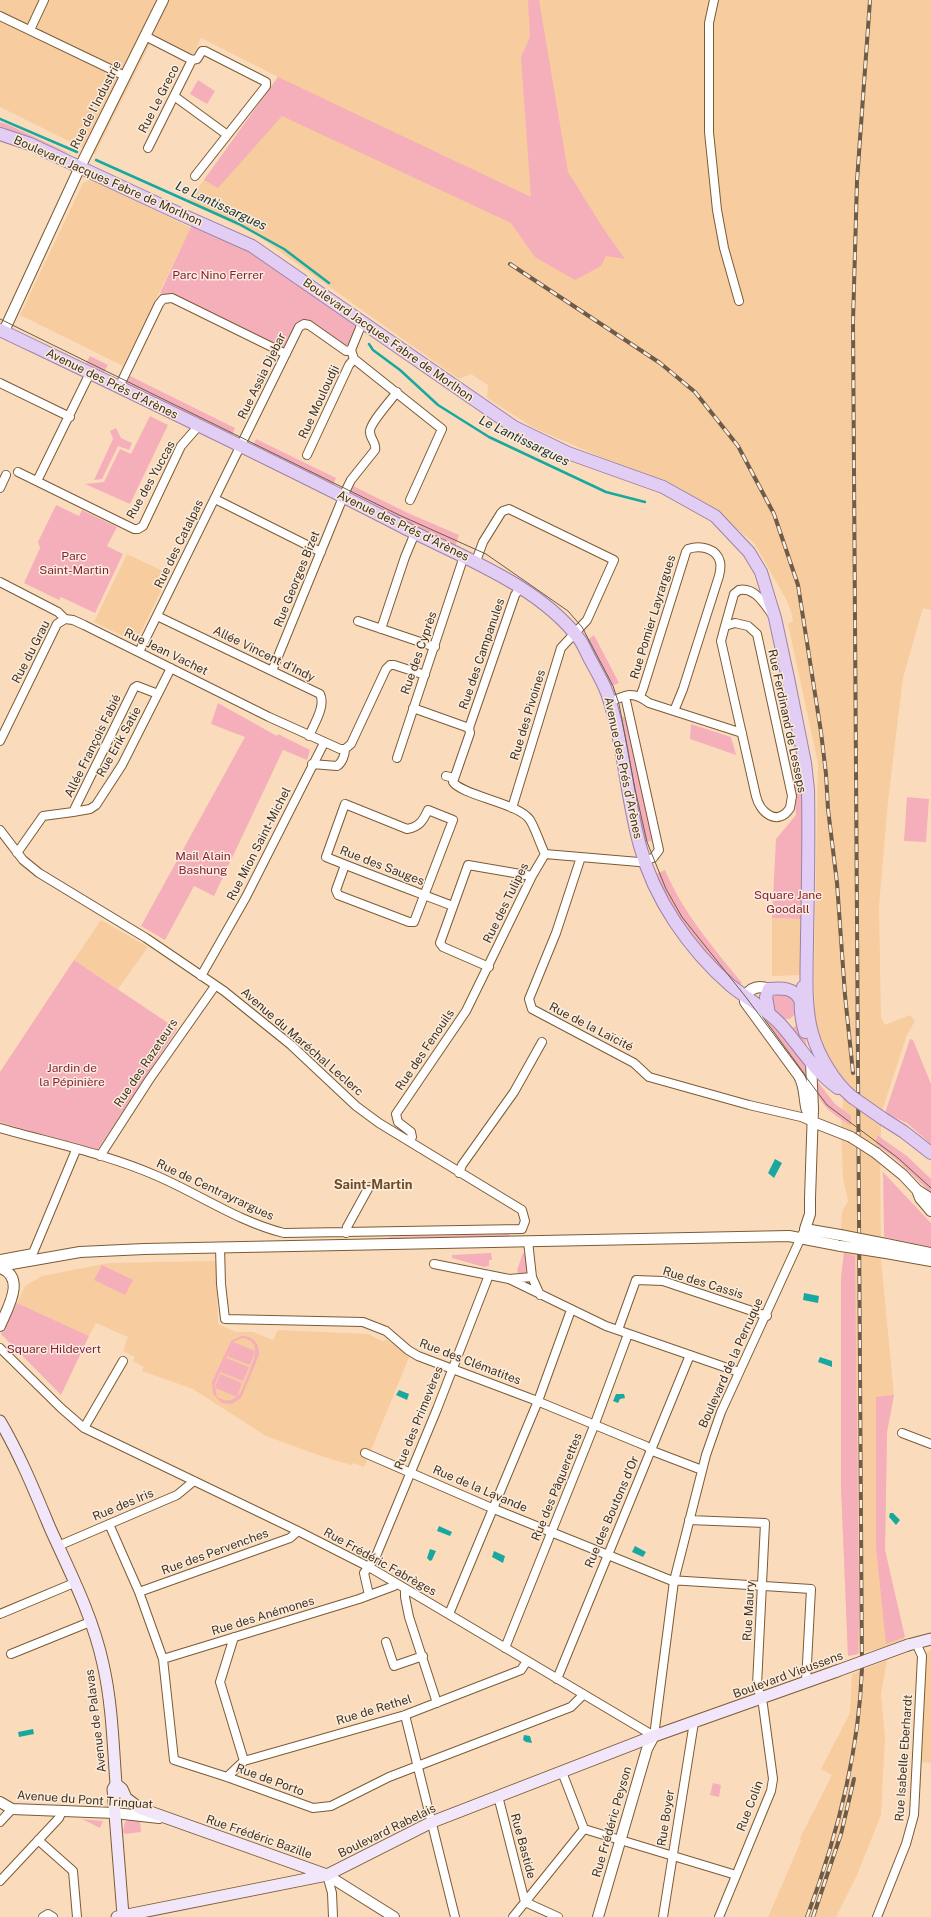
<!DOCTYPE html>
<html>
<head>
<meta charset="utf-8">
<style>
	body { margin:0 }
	canvas { display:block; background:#fadcbc }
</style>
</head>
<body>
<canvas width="931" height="1917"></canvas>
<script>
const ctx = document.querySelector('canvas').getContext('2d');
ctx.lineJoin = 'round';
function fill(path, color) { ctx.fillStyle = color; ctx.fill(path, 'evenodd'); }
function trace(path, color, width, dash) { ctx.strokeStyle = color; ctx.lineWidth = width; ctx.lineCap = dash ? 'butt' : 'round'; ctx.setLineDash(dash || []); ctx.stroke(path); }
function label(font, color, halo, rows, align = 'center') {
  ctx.font = font + ' "Public Sans",sans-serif'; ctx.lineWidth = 3; ctx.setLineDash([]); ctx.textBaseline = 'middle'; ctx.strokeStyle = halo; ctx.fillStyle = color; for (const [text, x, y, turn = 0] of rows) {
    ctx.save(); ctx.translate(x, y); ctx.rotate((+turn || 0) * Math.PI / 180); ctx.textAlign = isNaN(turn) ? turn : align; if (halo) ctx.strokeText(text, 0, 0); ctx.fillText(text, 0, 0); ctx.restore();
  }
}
fill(new Path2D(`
	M0,0H931V610L923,608L903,678L888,801L879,906L881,1018L885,1025L910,1015L915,1021L907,1035L882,1111L880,1152L881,1260L894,1395L887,1432L885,1550L905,1642L848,1656L841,1487V1279L844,1250L841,1229L842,1212L848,1201L843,1178L841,1129L844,1085L818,1038L815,1021L814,975L818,763L788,624L793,621L791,611L786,599L754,543L723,517L695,498L534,428L487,398L488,385L471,374L459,379L258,236L188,202L278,77L201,38L193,55L154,36L95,154L0,107Z
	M91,179L191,228L123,366L20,315L83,183Z
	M127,554L169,574L140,634L134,639H129L94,622Z
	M772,918L802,919V975L772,976Z
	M101,920L148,947L118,989L74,960Z
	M216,1261L218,1324L236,1332H253L273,1340L278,1330L368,1334L384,1342L385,1339L410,1355L364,1467L354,1463L351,1465L321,1456L266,1436L193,1389L142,1371L144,1367L133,1361L135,1357L123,1351L128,1337L96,1323L89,1336L17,1303L25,1286L42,1276L109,1263Z
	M931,1651V1763L921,1762L926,1652Z
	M887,1660L881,1694L885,1738L881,1815L857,1875L836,1917H768L801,1841L800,1838L832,1775L821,1769L850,1713L852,1674Z`), '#f7cc9f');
fill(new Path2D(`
	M528,0H539L568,172L603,228L625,259L606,256L601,266L575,280L535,257L511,223L282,116L218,188L204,180L278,77L531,197L521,57L530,37Z
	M198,80L215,91L207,104L190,94Z
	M0,122L9,125L73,155L0,129Z
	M192,225L237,243L354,321L358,327L350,344L343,346C335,339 307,314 298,323C292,329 289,341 285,348L160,293Z
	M90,356L108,365L104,372L86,363Z
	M130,376L235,428L231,437L125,386Z
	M150,416L168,425L130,504L85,484L104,482L120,449L131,454Z
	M116,428L121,438L132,443L129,450L118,446L102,479L94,480L113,439L110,431Z
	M256,439L336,478L332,487L252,448Z
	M353,486L408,513L459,535L455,547L348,495Z
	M56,505L79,516L82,510L117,527L107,546L123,554L95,613L61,597L59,600L24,583L40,548L38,542Z
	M594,635L619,683L609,687L594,653L586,641Z
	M218,703L277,736L278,734L310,750L307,760L283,750L214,896L194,886L165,940L141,926L245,737L211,724Z
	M628,716L654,840L644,843L620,717Z
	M691,724L731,737L736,755L690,739Z
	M794,778H803C805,825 802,871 802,919L772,918L776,839L796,815Z
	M907,797L929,799L926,842L904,841Z
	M665,870C683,913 713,947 742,983L739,985L706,956L678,917L656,874Z
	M74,960L177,1029L96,1152L0,1122V1072Z
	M780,993L795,998L796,1013L790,1019H784L773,1010L772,998Z
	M751,1006L771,1022L807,1066L808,1085Z
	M798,1025L805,1036L807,1048L790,1029Z
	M910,1039L913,1040L931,1084V1144L907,1123L885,1113Z
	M814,1077L835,1104L851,1116V1126C830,1112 816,1104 814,1077Z
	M877,1135L907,1156L931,1179V1193L899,1162L876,1144Z
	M883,1172L931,1223V1247L884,1237Z
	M509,1234V1239L390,1241L389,1237Z
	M491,1253L492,1260H489V1266L484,1267L452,1258V1255Z
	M523,1253L528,1254L529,1270L527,1274L519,1275L517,1270Z
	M844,1253L855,1256L859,1612L858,1654L848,1656L841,1487V1279Z
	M102,1265L133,1280L125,1295L94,1280Z
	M17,1303L89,1336L61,1395L1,1334Z
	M241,1336C253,1336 260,1343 259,1355L241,1398L232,1404L222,1403L213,1394L212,1382L231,1341ZM242,1338C265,1341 252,1364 247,1377C244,1383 242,1392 237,1397L242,1383L220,1374L215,1387L214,1386L224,1363L220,1372L243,1381L249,1367L226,1358L230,1348L227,1356L250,1365L255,1351L233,1342ZM215,1388L237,1397C230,1402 224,1401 217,1397Z
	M894,1395L887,1432L885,1550L905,1637L886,1644L876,1547V1397Z
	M713,1783L721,1785L719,1797L710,1795Z
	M82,1819L103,1821L100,1828Z
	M129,1820H140L141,1832L125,1834L123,1832L125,1822Z`), '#f5afba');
fill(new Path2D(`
	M775,1159L782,1163L774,1178L768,1173Z
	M804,1293L819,1296L818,1303L803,1300Z
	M820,1357L832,1361V1367L818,1362Z
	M399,1390L409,1394L407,1400L396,1395Z
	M616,1394H624L625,1398L620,1399L618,1403L613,1401Z
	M890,1513H893L900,1520L896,1525L889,1517Z
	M439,1526L452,1532L450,1536L437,1531Z
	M635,1546L646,1552L643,1557L632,1552Z
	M430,1549L436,1551L432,1560L430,1561L427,1558Z
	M494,1551L505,1556L503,1563L492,1557Z
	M33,1729L34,1734L19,1737L18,1732Z
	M524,1735L530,1736L532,1743L526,1742L523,1740Z`), '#19a8a0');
trace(new Path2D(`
	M0,119L77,152
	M96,160L239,224L284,249L329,283
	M369,344L373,350L400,370L438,405L489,437L606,492L645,502`), '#19a8a0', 2.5);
const minor = new Path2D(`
	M714,0L709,23V132L717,210L724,248L739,301
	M0,16L125,76
	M30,30L44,0
	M145,36L192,60L197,59L202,51H205L266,82V86L195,176
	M174,96L226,134
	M148,148L192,60
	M362,323L351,350L354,359L442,429L410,500
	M0,383L70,417
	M119,387L159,304L163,299L172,298L286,354
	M307,455L349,365L354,359
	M18,472L134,529H138L143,526L181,446L195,430
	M37,481L90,373
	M0,488L6,475
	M215,499L321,552
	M476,561L483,542L501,513L503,511L509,509L614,560L587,620L561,648L512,808
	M0,582L58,612L65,619L73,620L84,625L269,717L340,749H345L351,744L386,669L390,665H394L425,675
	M520,588L515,595L469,728L470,733L453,782C463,796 519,803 530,820C536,830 540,844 545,854
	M157,616L320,694C326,706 314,724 309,736
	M358,621L435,647
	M735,623L748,626L757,634L792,796L790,808C778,827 760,813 756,796L721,641L725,626Z
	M725,626L734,594L739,590C754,587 763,602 771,613
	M381,629L405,557L415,533
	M139,652L299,327L304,324L309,325L346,351L351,350
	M272,671L346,490L351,480L375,450C377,443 370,439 370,432C369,424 392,399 397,392
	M640,696L643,689L686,552L688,549C700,545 717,548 720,562C721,566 720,572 719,576L683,689L674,711
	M610,702C627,694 633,691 649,703L742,733
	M413,708L469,728
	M0,741L57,624L65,619
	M397,758L464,556
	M312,764L337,766C342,763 345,755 345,749
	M446,776L454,778
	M73,812L90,809L96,805L122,765L171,668
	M0,830L23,860L39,873L146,938L224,991L291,1045L356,1106L379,1123L522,1210L525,1221L522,1229L284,1233C239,1222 199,1194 157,1176C107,1154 52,1143 0,1128
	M17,853L43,816L73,812L134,688L137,686L158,694
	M545,854L639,862L653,858L659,850L625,696
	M581,857L556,933L529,999L532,1009L634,1063L649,1077L749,1105L801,1117L813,1122
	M345,865L336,890L338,895L409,922H414L453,820L428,810C423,821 419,827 407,829L345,804L326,857C368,874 411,890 453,906
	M489,967L443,947L440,943L468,865L532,876
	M201,976L246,897L324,743
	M409,1141L412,1137L411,1132L398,1122L396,1114L466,1011L532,876L545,854
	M100,1156L149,1080L215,986
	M459,1173L462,1165L514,1092L542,1042
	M346,1233L347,1227L369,1187
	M528,1241L532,1277L540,1295
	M220,1247L221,1284L225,1319L363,1322L386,1331L408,1350L418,1356L532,1399L646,1446L655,1452L702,1470
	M0,1259L33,1253L76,1150
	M434,1264L509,1279L532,1277
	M509,1279L606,1326L739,1372
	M618,1330L636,1280L663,1281L767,1316
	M0,1348L61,1408L84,1428L298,1531L369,1567L654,1736L674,1581L706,1455L721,1412L803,1233
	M84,1428L123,1361
	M902,1433L931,1444
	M365,1453L494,1509L670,1580L811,1589L806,1682
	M689,1520L765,1523L757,1685L763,1705L773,1779L771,1791L719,1917
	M109,1524L139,1592L163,1659L174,1760L227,1777L313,1808L331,1806L389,1777L571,1707L583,1695
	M58,1546L177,1495L194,1481
	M405,1589V1597L409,1617L437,1703
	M139,1592L290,1538L298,1531
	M369,1595L364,1573L376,1556L437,1409L489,1275
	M0,1614L74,1583
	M449,1614L538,1401L571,1310
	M234,1637L220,1682L244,1761
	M386,1642L394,1666L423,1656
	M505,1648L594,1426L628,1334
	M11,1654L90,1622
	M163,1659L359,1599L394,1586L395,1584
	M557,1679L690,1355
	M405,1715L455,1917
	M562,1772L584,1829
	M227,1777L244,1761L405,1715L521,1670L527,1661
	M498,1796L525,1902L558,1917
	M0,1822L12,1809
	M584,1829L736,1875
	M38,1840L73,1871L77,1917
	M327,1875L332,1893L333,1917
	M0,1881L59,1818L62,1811
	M43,1917L48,1914L53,1917
	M513,1917L584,1829
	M663,1917L694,1722
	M877,1917L906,1844L914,1815L922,1656L916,1643`);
const tertiary = new Path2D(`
	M4,331L80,167L163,0
	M769,989C759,985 751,987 745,996V1002L799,1076C808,1092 801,1107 813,1122
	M811,1062L813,1109L810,1198V1214L805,1229L840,1235
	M813,1122L851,1137
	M876,1153L903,1175L917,1190L931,1199
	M917,1190L920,1198L931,1211
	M886,1244L931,1253
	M886,1253L931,1261
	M0,1266L80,1252L144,1249L789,1236L841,1246
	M0,1268C27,1277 7,1309 0,1326
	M0,1802L12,1809L115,1813L159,1818
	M327,1875L394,1917
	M598,1917L647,1749L654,1736`);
const secondary = new Path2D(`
	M0,1421C20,1455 35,1492 50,1528C70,1572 93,1617 103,1664C112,1703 113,1744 116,1784L113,1789L123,1915
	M908,1645L931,1639
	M116,1784L122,1789L126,1798L139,1808L327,1875
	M117,1917L327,1875L432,1822L654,1736L837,1671`);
const primary = new Path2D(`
	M0,134L30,144L178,213L252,246L514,427L568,453L663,487L715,516L749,552L761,572L775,618L788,678L805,763L808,790C809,839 808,887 807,936C807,965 804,1005 812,1033C818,1055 834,1082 852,1097
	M0,330C134,394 267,457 399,525C459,556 538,584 580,640C584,646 587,654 591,661C597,672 603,682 607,693C624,742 626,796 640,846C654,899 689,949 730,985C747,999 767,1009 782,1026C800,1047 815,1072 838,1088
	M803,987C799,1003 800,1016 805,1032
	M769,1014L766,997L769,989C781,988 794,987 800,1000
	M882,1118L904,1132L931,1153`);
trace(minor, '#7b5b36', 10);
trace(tertiary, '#7b5b36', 12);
trace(secondary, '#7b5b36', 13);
trace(primary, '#9d82a6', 14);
trace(minor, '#fff', 8);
trace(tertiary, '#fff', 10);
trace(secondary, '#f1e6fa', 11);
trace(primary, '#e2cef4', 12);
trace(new Path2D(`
	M0,319L399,515L486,554L568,611L582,627L613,686L619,704L635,789L647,842L666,889L682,917L745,996L827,1105L898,1158L931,1188`), '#6e5c48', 1);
const rail = new Path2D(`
	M510,264L660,363L695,392L738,446L774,514L798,585L821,732L826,774L828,809L837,883L845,995L853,1073
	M807,1917C837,1837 859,1753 862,1668L853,322L857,181L870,0
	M813,1917L841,1834L854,1779`);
trace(rail, '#6e5c48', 4);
trace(rail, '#fbecdc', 2.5, [8]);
const tertiaryBridge = new Path2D(`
	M851,1137L876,1153
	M840,1235L886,1244
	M841,1246L886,1253`);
const secondaryBridge = new Path2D(`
	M837,1671L908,1645`);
const primaryBridge = new Path2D(`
	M852,1097L882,1118`);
trace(tertiaryBridge, '#7b5b36', 12, []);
trace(secondaryBridge, '#7b5b36', 13, []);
trace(primaryBridge, '#9d82a6', 14, []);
trace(tertiaryBridge, '#fff', 10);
trace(secondaryBridge, '#f1e6fa', 11);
trace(primaryBridge, '#e2cef4', 12);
label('12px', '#403222', '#fbecdc', [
	["Rue Le Greco",159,99,-63],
	["Rue de l'Industrie",96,105,-63],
	["Boulevard Jacques Fabre de Morlhon",108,181,24],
	["Boulevard Jacques Fabre de Morlhon",388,340,35],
	["Rue Assia Djebar",262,376,-64],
	["Avenue des Prés d'Arènes",112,384,26],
	["Rue Mouloudji",319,402,-65],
	["Rue des Yuccas",151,480,-61],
	["Avenue des Prés d'Arènes",403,526,26],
	["Rue des Catalpas",179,544,-64],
	["Rue Georges Bizet",297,579,-68],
	["Rue Pomier Layrargues",653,617,-73],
	["Rue du Grau",31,652,-63],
	["Rue Jean Vachet",166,652,26],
	["Rue des Cyprès",419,653,-71],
	["Allée Vincent d'Indy",264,654,26],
	["Rue des Campanules",482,654,-71],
	["Rue des Pivoines",528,715,-73],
	["Rue Ferdinand de Lesseps",787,721,78],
	["Rue Erik Satie",119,742,-61],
	["Allée François Fabié",93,746,-64],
	["Avenue des Prés d'Arènes",623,768,78],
	["Rue Mion Saint-Michel",259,844,-63],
	["Rue des Sauges",382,866,21],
	["Rue des Tulipes",506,903,-64],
	["Rue de la Laïcité",591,1027,27],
	["Avenue du Maréchal Leclerc",302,1042,41],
	["Rue des Fenouils",425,1050,-56],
	["Rue des Razeteurs",146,1063,-56],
	["Rue de Centrayrargues",215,1190,25],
	["Rue des Cassis",703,1283,17],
	["Rue des Clématites",470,1362,21],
	["Boulevard de la Perruque",731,1363,-66],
	["Rue des Primevères",419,1418,-68],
	["Rue des Pâquerettes",557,1487,-68],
	["Rue de la Lavande",480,1489,23],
	["Rue des Iris",123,1505,-23],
	["Rue des Boutons d'Or",612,1512,-67],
	["Rue des Pervenches",215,1552,-20],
	["Rue Frédéric Fabrèges",380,1562,29],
	["Rue Maury",749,1611,-87],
	["Rue des Anémones",263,1616,-17],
	["Boulevard Vieussens",788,1675,-20],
	["Rue de Rethel",374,1710,-17],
	["Avenue de Palavas",96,1721,-97],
	["Rue Isabelle Eberhardt",904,1758,-86],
	["Rue de Porto",270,1780,20],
	["Avenue du Pont Trinquat",85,1800,4],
	["Rue Colin",750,1806,-69],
	["Rue Boyer",666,1818,-81],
	["Rue Frédéric Peyson",612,1822,-74],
	["Boulevard Rabelais",387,1831,-26],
	["Rue Frédéric Bazille",259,1837,19],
	["Rue Bastide",523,1846,75]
]);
label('12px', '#831f3c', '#fbecdc', [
	["Parc Nino Ferrer",218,275],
	["Parc",74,556],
	["Saint-Martin",74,570],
	["Mail Alain",203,856],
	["Bashung",203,870],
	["Square Jane",788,895],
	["Goodall",788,909],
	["Jardin de",72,1068],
	["la Pépinière",72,1082],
	["Square Hildevert",54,1349]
]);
label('italic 13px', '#193432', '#fbecdc', [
	["Le Lantissargues",221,206,25],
	["Le Lantissargues",524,441,26]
]);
label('bold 13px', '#6b4c27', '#fbecdc', [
	["Saint-Martin",373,1185]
]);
</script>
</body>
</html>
